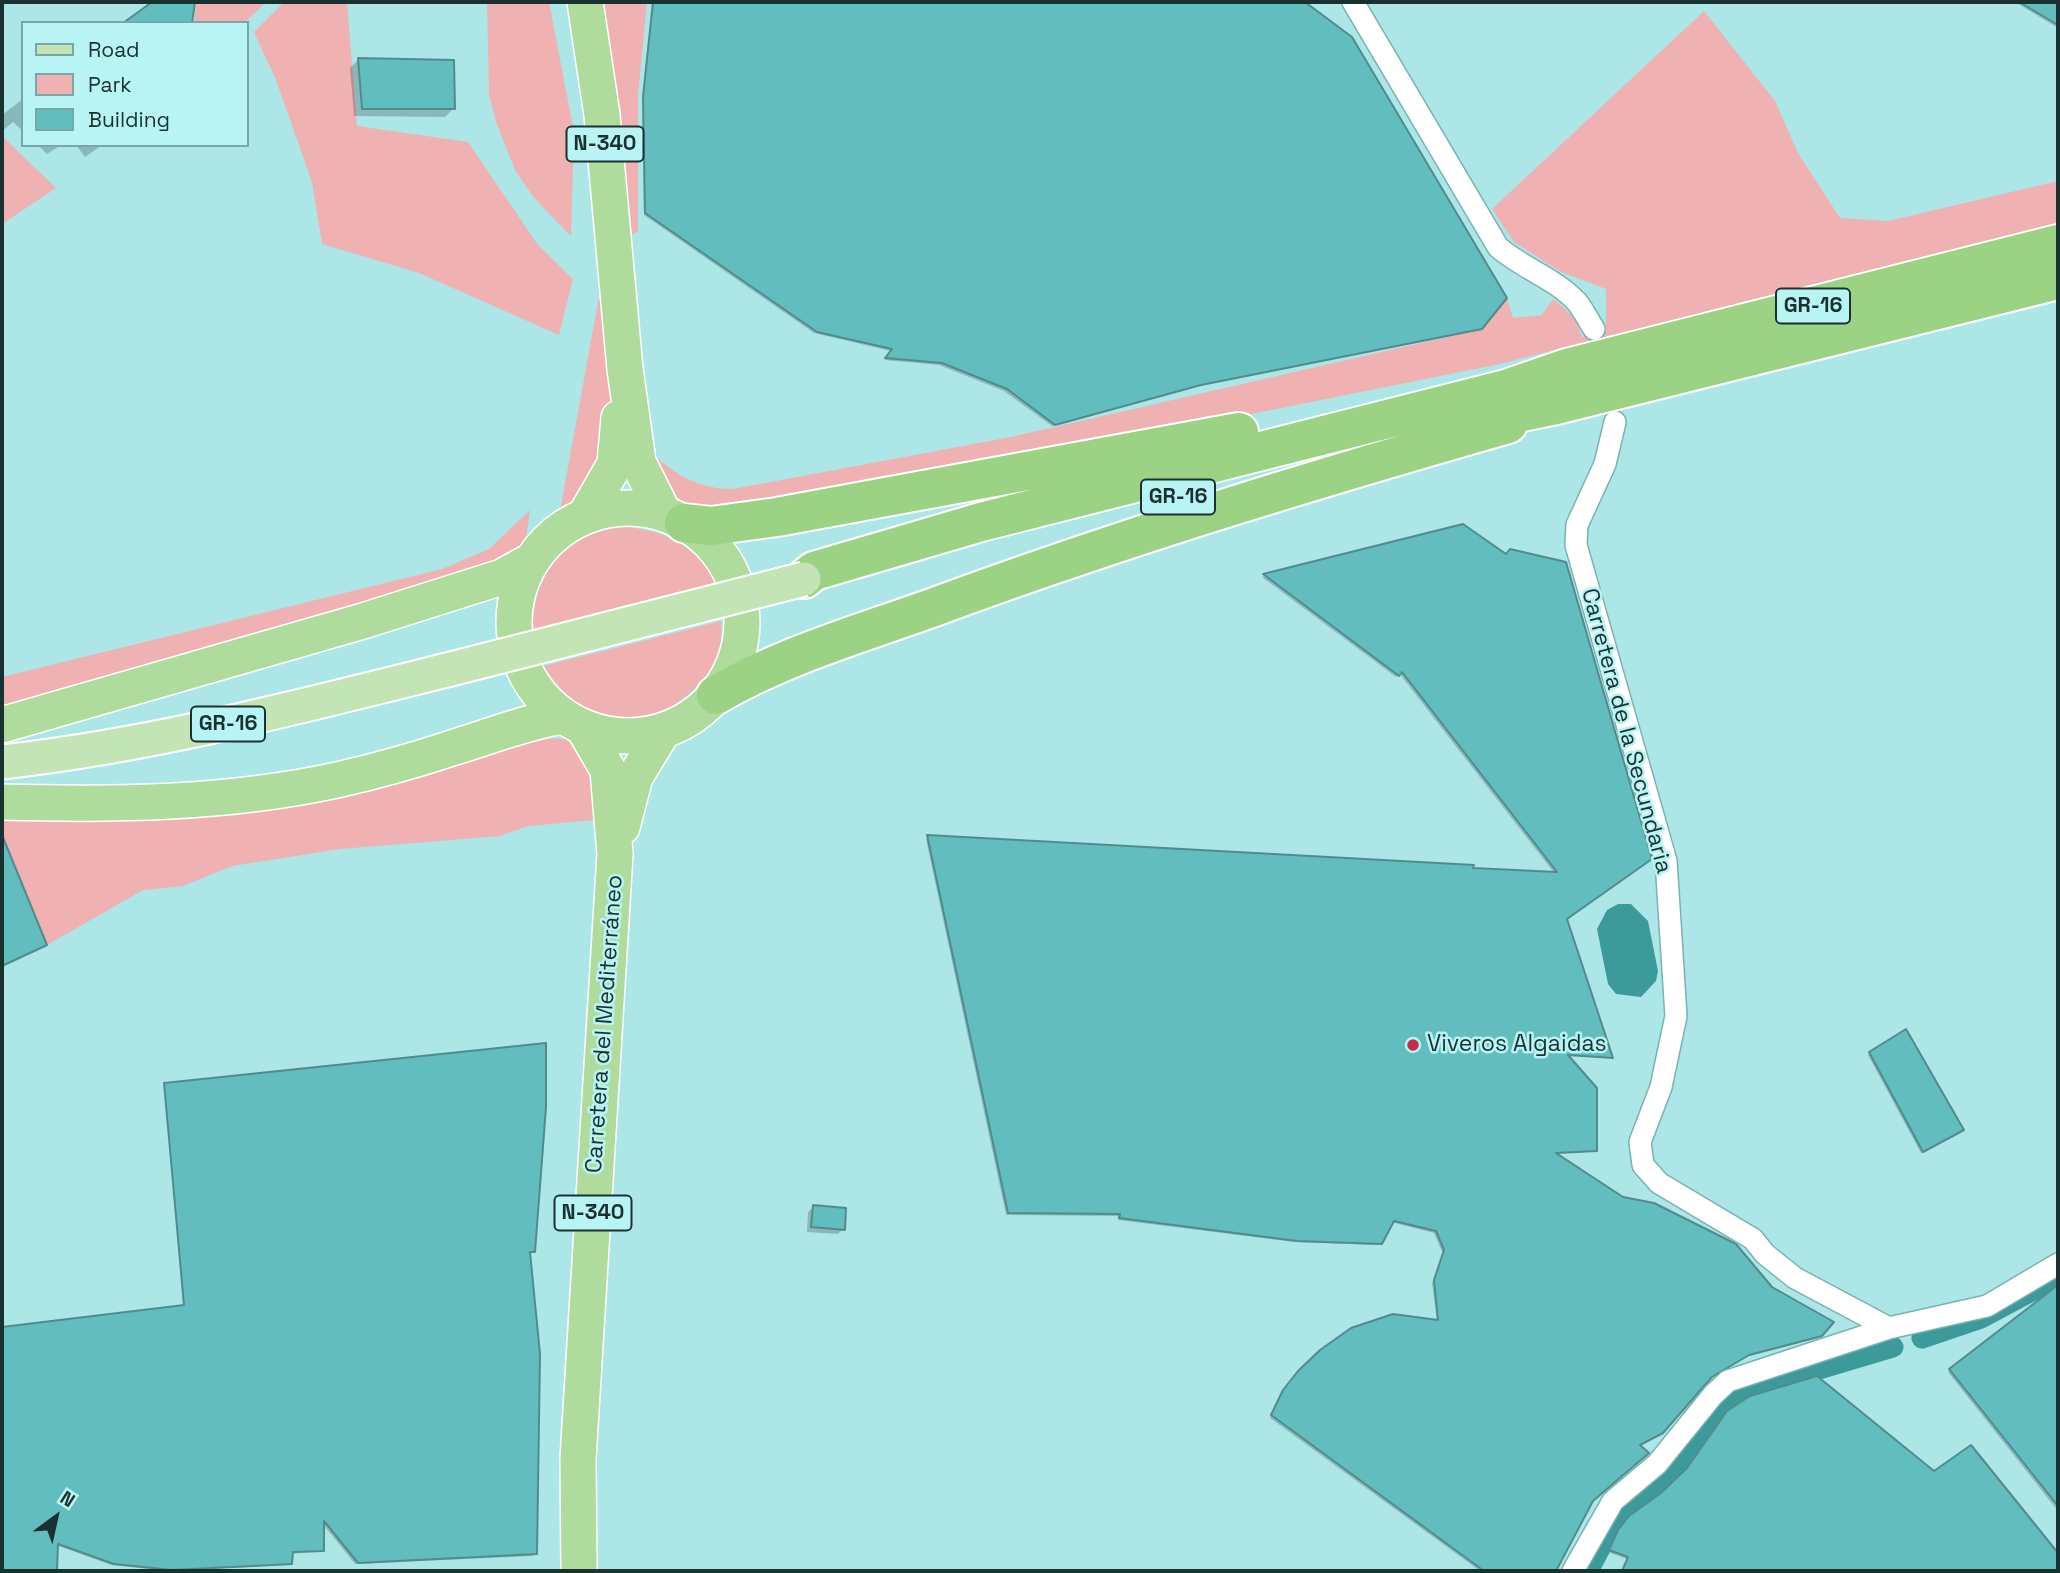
<!DOCTYPE html>
<html>
<head>
<meta charset="utf-8">
<style>
	body { margin:0 }
	#map { position:relative; width:2060px; height:1573px; overflow:hidden; background:#ace6e7; font-family:"Space Grotesk",sans-serif }
	canvas { display:block }
	.frame { position:absolute; inset:0; border:4px solid #1a3132; pointer-events:none }
	.legend { position:absolute; left:21px; top:21px; width:228px; height:126px; box-sizing:border-box; background:#b9f4f4; border:2px solid #79a6a6; margin:0; padding:9px 12px; list-style:none; font-size:21px; color:#1a3132 }
	.legend li { display:flex; align-items:center; gap:14px; height:35px }
	.legend b { width:35px; border:2px solid #79a6a6 }
	.north { position:absolute; left:21px; top:1482px; width:70px; height:70px; -webkit-text-stroke:5px #b9f4f4; paint-order:stroke; rotate:33deg; font-size:19px; font-weight:700; line-height:28px; text-align:center; color:#1a3132 }
	.north::after { content:''; display:block; margin:auto; width:24px; height:32px; background:#1a3132; clip-path:polygon(50% 0,100% 100%,50% 72%,0 100%) }
</style>
</head>
<body>
<div id="map">
<canvas width="2060" height="1573"></canvas>
<div class="frame"></div>
<ul class="legend">
<li><b style="height:9px;background:#c3e4b5"></b>Road</li>
<li><b style="height:19px;background:#f0b1b3"></b>Park</li>
<li><b style="height:19px;background:#61bdbe"></b>Building</li>
</ul>
<div class="north">N</div>
</div>
<script>
const ctx = document.querySelector('canvas').getContext('2d');
ctx.lineJoin = 'round';
function fill(path, color) { ctx.fillStyle = color; ctx.fill(path, 'evenodd'); }
function trace(path, color, width, dash) { ctx.strokeStyle = color; ctx.lineWidth = width; ctx.lineCap = dash ? 'butt' : 'round'; ctx.setLineDash(dash || []); ctx.stroke(path); }
function label(font, color, halo, rows, align = 'center') {
  ctx.font = font + ' "Space Grotesk",sans-serif'; ctx.lineWidth = 5; ctx.setLineDash([]); ctx.textBaseline = 'middle'; ctx.strokeStyle = halo; ctx.fillStyle = color; for (const [text, x, y, turn = 0] of rows) {
    ctx.save(); ctx.translate(x, y); ctx.rotate((+turn || 0) * Math.PI / 180); ctx.textAlign = isNaN(turn) ? turn : align; if (halo) ctx.strokeText(text, 0, 0); ctx.fillText(text, 0, 0); ctx.restore();
  }
}
fill(new Path2D(`
	M196,2H266L244,23H194Z
	M284,2H347L357,126L468,142L538,245L573,279L559,335L419,273L322,244L312,182L276,80L254,32Z
	M487,2H549L574,132L571,236L534,198L515,170L496,122L489,95Z
	M602,2H647L638,95V232L626,236L621,135Z
	M1704,11L1775,101L1798,153L1840,218L1888,221L2058,181V223L1495,365L1132,438L747,506C679,510 683,518 653,454C677,476 700,489 733,489L1011,437L1482,329L1507,298L1513,318L1542,315L1553,299L1575,318L1582,337L1606,331V289L1561,272L1514,242L1492,209Z
	M3,137L56,188L2,224V138Z
	M599,297L606,332L611,405L609,440L576,501L560,511Z
	M530,510L526,538L511,557L461,577L2,709V677L442,569L489,549Z
	M625,527C663,530 701,547 715,584L533,632C532,574 565,532 625,527Z
	M721,621C724,648 714,670 695,688C645,738 579,726 544,666Z
	M536,738L566,739L590,763L595,820L528,826L500,836L340,849L232,866L183,886L143,890L47,945L11,856H2V819C118,822 233,823 347,797C411,782 474,758 536,738Z`), '#f0b1b3');
fill(new Path2D(`
	M1618,904H1631L1648,921L1658,971L1656,981L1641,997L1616,994L1608,984L1597,929L1607,910Z`), '#3c9a9b');
fill(new Path2D(`
	M652,2H1302L1351,38L1481,328L1197,386L1052,426L1004,391L939,365L885,360L891,351L814,333L644,215L642,100Z
	M2015,2H2058V28Z
	M359,59L454,108L445,117L354,116L350,68Z
	M23,99V131L13,122L2,131V115Z
	M38,145H61L47,154Z
	M76,145H102L85,157Z
	M1463,526L1506,556L1565,919L1611,1057L1567,1056L1596,1151L1555,1154L1622,1199L1832,1322L1818,1338L1746,1357L1708,1378L1638,1446L1591,1501L1555,1571H1480L1270,1418L1281,1394L1296,1375L1437,1321L1432,1283L1443,1254L1434,1233L1391,1222L1378,1245L1294,1242L1118,1220V1216L1006,1215L926,839L1555,874L1399,673L1396,677L1262,577Z
	M2,857L10,858L43,947L2,966Z
	M1870,1053L1960,1132L1921,1153L1868,1055Z
	M165,1085L533,1251L529,1254L533,1556L355,1564L322,1523V1551L291,1554L288,1565L168,1571L111,1565L56,1545V1571H2V1327L183,1307Z
	M813,1207L843,1229L838,1234L807,1232L808,1212Z
	M2058,1287V1511L1948,1372Z
	M1971,1447L2058,1556V1571H1622L1627,1559L1608,1552L1627,1521L1934,1473Z`), '#0003');
trace(new Path2D(`
	M1922,1338L1981,1318L2058,1277
	M1588,1571L1618,1514L1676,1473L1732,1395L1893,1347`), '#3c9a9b', 21);
const building = new Path2D(`
	M152,2H195L192,23H123Z
	M653,2H1305L1352,37L1507,298L1482,329L1201,385L1055,425L1007,389L942,363L885,358L892,349L817,332L645,213L643,97Z
	M2019,2H2058V25Z
	M358,58L454,60L455,109H362Z
	M1463,524L1506,554L1510,549L1566,562L1652,859L1567,919L1613,1058L1568,1055L1597,1088V1151L1556,1153L1623,1197L1654,1203L1736,1244L1772,1287L1834,1322L1822,1336L1749,1355L1712,1377L1663,1433L1640,1445L1649,1453L1593,1501L1556,1571H1484L1271,1415L1283,1390L1298,1371L1320,1350L1351,1328L1393,1314L1438,1320L1434,1280L1444,1250L1436,1231L1394,1221L1382,1244L1297,1241L1119,1218L1120,1214L1008,1213L927,835L1474,865L1473,868L1557,872L1402,672L1399,676L1263,574Z
	M2,835L47,945L2,966Z
	M1906,1029L1964,1130L1923,1152L1869,1052Z
	M546,1043V1107L535,1252H530L540,1354L537,1554L358,1563L324,1521V1551L293,1552L292,1564L172,1570L114,1564L58,1544L57,1571H2V1327L184,1305L164,1083Z
	M813,1205L846,1208L845,1230L811,1227Z
	M2058,1285V1506L1949,1369Z
	M1817,1376L1934,1471L1971,1445L2058,1553V1571H1622L1628,1557L1609,1550L1618,1530L1629,1516L1661,1493L1687,1468L1727,1411L1750,1396Z`);
fill(building, '#61bdbe');
trace(building, '#538b8c', 2);
const minor = new Path2D(`
	M1353,2L1498,247C1522,268 1554,278 1576,301C1583,309 1588,320 1594,329
	M1615,422L1605,464L1577,525L1576,545L1666,861L1676,1016L1661,1087L1640,1142L1643,1165L1659,1183L1753,1239L1765,1254L1795,1278L1889,1328
	M1573,1571L1613,1501L1657,1464L1713,1395L1728,1381L1889,1328L1987,1306L2058,1264`);
const primary = new Path2D(`
	M2,762C154,745 302,706 451,669`);
const trunk = new Path2D(`
	M585,2L602,115L625,369L638,462L664,514
	M514 622a114 114 0 1 1 228 0a114 114 0 1 1-228 0Z
	M585,516L615,464L619,418
	M2,725L363,621L502,577L531,561
	M2,802C114,805 226,804 337,780C377,771 416,760 455,747C491,736 526,722 563,716
	M622,827L635,777L663,731
	M579,1571L578,1459L615,854L608,770L583,727`);
const motorway = new Path2D(`
	M1479,421L1552,406L2058,280
	M684,523L711,526L777,517L1239,432
	M804,579L814,571L981,522L1506,389L1567,368L2058,244
	M716,695C784,655 863,633 937,606C1124,537 1316,479 1508,424`);
trace(minor, '#79b2b3', 24);
trace(primary, '#fff', 37);
trace(trunk, '#fff', 38);
trace(motorway, '#fff', 42);
trace(minor, '#fff', 21);
trace(primary, '#c3e4b5', 33);
trace(trunk, '#afdb9c', 35);
trace(motorway, '#9bd283', 38);
const primaryBridge = new Path2D(`
	M451,669L804,579`);
trace(primaryBridge, '#fff', 37, []);
trace(primaryBridge, '#c3e4b5', 33);
for (const [x, y, r, color] of [
	[1413,1045,7,"#c13048"]
]) { const dot = new Path2D(); dot.arc(x, y, r, 0, 2 * Math.PI); ctx.fillStyle = color; ctx.fill(dot); trace(dot, '#b9f4f4', 2.5); }
for (const [x, y, w] of [
	[605,144,77],
	[1813,306,74],
	[1178,497,74],
	[228,724,74],
	[593,1213,77]
]) { const box = new Path2D(); box.roundRect(x - w / 2, y - 17.5, w, 35, 5); ctx.fillStyle = '#b9f4f4'; ctx.fill(box); trace(box, '#1a3132', 2); }
label('bold 21px', '#1a3132', null, [
	["N-340",605,144],
	["GR-16",1813,306],
	["GR-16",1178,497],
	["GR-16",228,724],
	["N-340",593,1213]
]);
label('23px', '#1a3132', '#b9f4f4', [
	["Carretera de la Secundaria",1626,731,75],
	["Carretera del Mediterráneo",605,1024,-86]
]);
label('23px', '#1a3132', '#b9f4f4', [
	["Viveros Algaidas",1427,1045]
], 'left');
</script>
</body>
</html>
